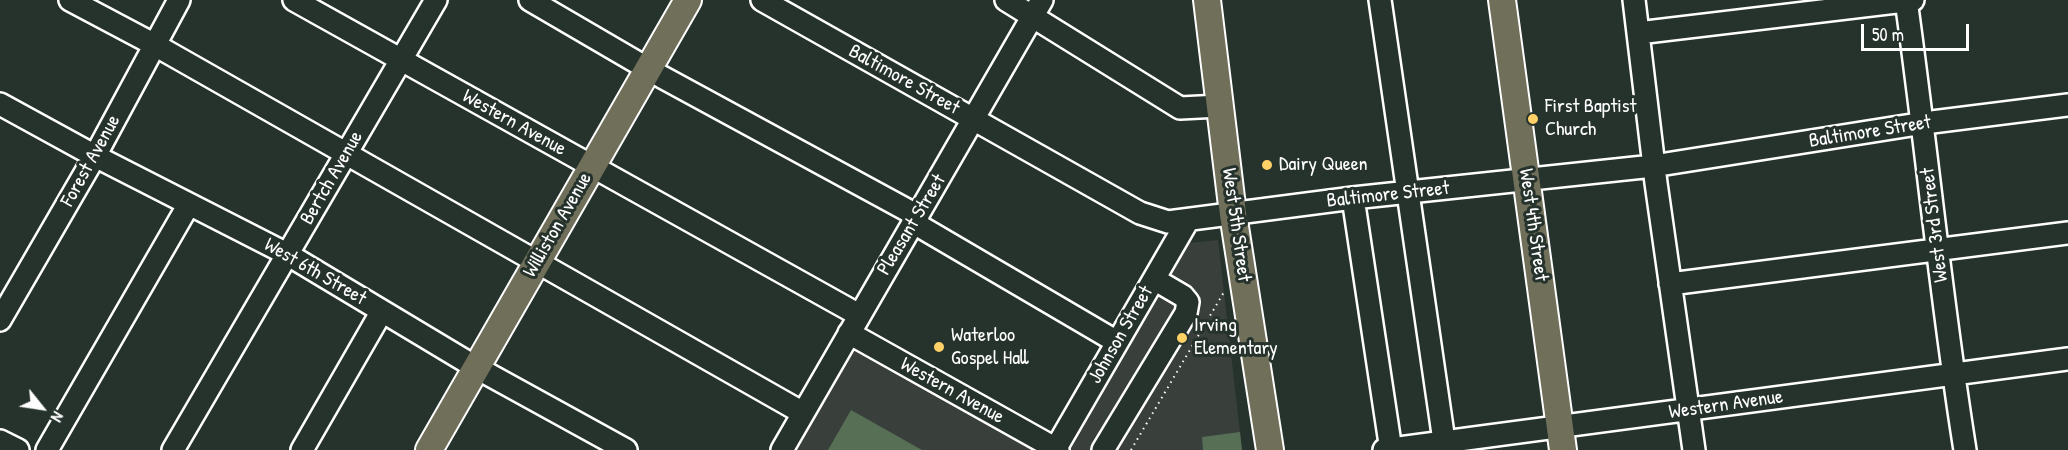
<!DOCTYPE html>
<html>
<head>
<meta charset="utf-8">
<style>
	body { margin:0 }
	#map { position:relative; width:2068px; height:450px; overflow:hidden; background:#26332d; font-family:"Patrick Hand",sans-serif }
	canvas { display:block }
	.north { position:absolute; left:12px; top:378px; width:60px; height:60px; -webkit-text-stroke:4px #26332d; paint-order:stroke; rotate:120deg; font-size:16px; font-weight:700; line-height:24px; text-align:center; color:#fff }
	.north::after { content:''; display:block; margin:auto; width:21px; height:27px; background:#fff; clip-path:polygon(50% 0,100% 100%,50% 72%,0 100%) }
	.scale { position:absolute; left:1861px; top:24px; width:108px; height:27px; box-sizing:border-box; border:3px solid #fff; border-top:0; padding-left:8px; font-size:18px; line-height:21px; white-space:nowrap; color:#fff; -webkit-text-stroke:4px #26332d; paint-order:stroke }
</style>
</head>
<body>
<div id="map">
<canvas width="2068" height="450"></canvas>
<div class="north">N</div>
<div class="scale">50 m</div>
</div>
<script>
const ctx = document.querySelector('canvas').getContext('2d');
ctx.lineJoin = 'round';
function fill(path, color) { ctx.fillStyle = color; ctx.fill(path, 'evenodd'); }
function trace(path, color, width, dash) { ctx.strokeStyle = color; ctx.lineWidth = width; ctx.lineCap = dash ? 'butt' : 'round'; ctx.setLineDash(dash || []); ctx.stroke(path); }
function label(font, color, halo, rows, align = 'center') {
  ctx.font = font + ' "Patrick Hand",sans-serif'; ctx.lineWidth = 6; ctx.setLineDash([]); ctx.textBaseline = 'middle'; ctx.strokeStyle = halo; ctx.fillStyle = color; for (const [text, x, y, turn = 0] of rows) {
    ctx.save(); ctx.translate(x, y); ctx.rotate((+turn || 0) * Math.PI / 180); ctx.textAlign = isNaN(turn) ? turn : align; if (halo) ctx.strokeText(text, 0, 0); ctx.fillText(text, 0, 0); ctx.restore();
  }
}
fill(new Path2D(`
	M1218,240L1242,450H1070L1189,243Z
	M853,347L1042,450H792Z`), '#393f3b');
fill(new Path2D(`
	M851,410L922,450H828Z
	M1240,432L1242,450H1203L1202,437Z`), '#566f55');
const minor = new Path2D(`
	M70,0L155,45L803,413
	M294,0L859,315
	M530,0L662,77L918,216
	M762,0L1140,213L1168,222L1353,198L1653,166L1924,123L2068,105
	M1006,0L1180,108L1220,106
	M1380,0L1444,441
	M1634,0L1656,183L1694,450
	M1906,0C1927,150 1941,301 1965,450
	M1638,33L1913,0
	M0,104L95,156L287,254L477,368L626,450
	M1353,198L1391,450
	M914,223L1117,342
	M1670,284L2068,233
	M0,320L95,156L179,0
	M849,333L1058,450
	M0,441L18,450
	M1056,448L1187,222
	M47,450L189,204
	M173,450L436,0
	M302,450L382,311
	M782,450L1042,0
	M1103,450L1186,313L1188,302L1183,296L1154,279
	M1384,450L2068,359`);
const major = new Path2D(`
	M1207,0L1233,214L1270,450
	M1502,0L1563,450
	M429,450L688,0`);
trace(minor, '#fff', 26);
trace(major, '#fff', 30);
trace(new Path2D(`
	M1131,450L1224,292`), '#fff', 2, [1.5, 4.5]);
trace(minor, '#26332d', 21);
trace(major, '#706f59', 26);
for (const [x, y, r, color] of [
	[1533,119,6,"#ffd166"],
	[1267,165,6,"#ffd166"],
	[1182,338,6,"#ffd166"],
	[939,347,6,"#ffd166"]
]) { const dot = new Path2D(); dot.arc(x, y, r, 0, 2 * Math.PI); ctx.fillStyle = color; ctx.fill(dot); trace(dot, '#26332d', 2); }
label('20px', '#fff', '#26332d', [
	["Baltimore Street",904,80,29],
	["Western Avenue",514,123,29],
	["Baltimore Street",1870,132,-9],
	["Forest Avenue",91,161,-61],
	["Bertch Avenue",332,178,-60],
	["Baltimore Street",1388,195,-6],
	["Williston Avenue",558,225,-60],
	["Pleasant Street",912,225,-59],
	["West 5th Street",1236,225,82],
	["West 4th Street",1533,225,82],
	["West 3rd Street",1935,225,-97],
	["West 6th Street",315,272,30],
	["Johnson Street",1121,335,-60],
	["Western Avenue",952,391,29],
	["Western Avenue",1726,405,-8]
]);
label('20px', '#fff', '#26332d', [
	["First Baptist",1545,107],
	["Church",1545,130],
	["Dairy Queen",1279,165],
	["Irving",1194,326],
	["Elementary",1194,349],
	["Waterloo",951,336],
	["Gospel Hall",951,359]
], 'left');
</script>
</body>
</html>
